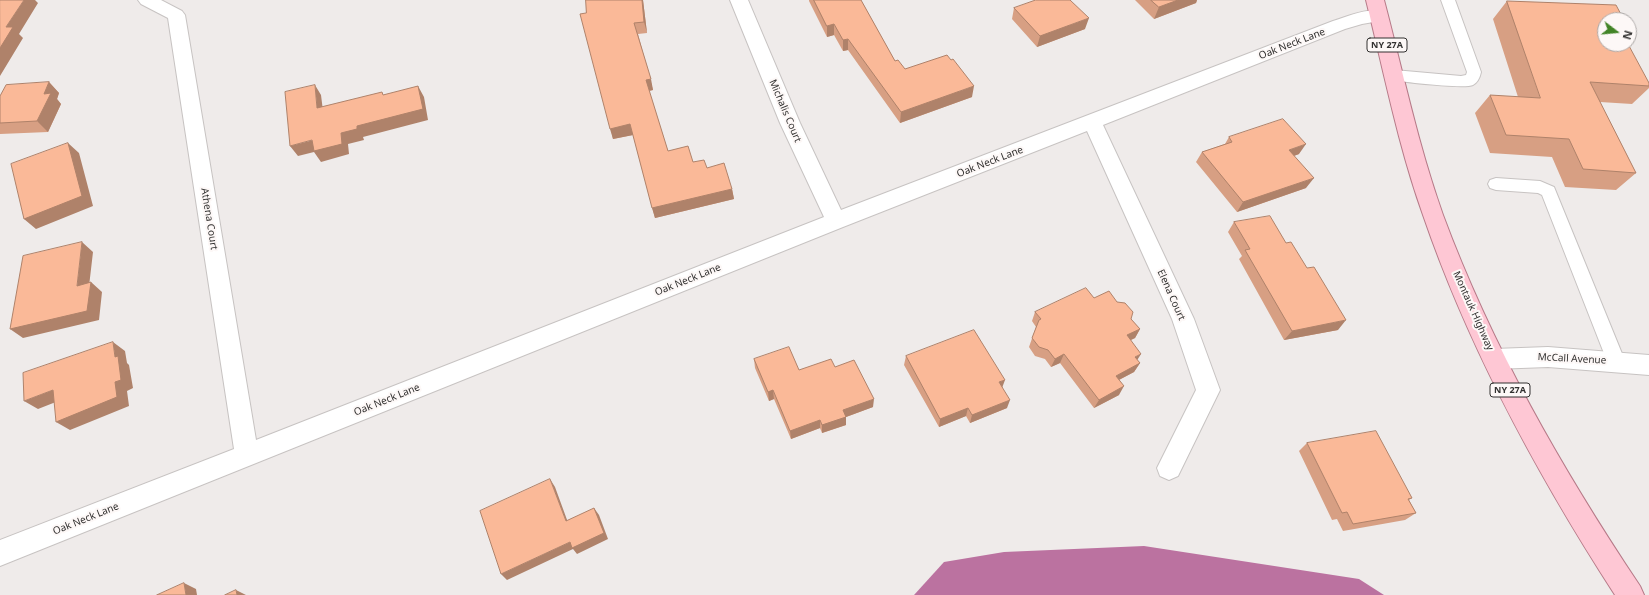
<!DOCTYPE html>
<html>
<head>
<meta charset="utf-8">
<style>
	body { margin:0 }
	#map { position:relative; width:1649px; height:595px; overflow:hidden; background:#efebea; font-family:"Noto Sans",sans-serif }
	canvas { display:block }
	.north { position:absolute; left:1597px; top:12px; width:40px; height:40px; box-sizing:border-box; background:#fdf8f7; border:1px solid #aca8a7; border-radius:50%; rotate:106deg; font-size:11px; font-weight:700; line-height:16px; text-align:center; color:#323130 }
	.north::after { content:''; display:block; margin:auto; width:14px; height:18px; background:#428427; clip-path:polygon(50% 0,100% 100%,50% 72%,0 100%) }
</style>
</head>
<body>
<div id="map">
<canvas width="1649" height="595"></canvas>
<div class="north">N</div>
</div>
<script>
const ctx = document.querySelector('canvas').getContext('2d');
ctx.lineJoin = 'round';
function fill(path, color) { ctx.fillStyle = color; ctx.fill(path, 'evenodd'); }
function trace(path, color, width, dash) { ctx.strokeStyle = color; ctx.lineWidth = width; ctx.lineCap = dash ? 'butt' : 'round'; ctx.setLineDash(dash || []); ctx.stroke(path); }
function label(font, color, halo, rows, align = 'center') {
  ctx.font = font + ' "Noto Sans",sans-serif'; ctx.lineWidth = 4; ctx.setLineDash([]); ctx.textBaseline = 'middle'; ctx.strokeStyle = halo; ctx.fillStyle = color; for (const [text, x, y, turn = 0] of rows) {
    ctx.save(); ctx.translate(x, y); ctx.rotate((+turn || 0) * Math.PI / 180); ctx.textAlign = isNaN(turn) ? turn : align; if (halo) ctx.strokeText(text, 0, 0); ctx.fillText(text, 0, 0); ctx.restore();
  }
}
fill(new Path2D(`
	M1144,546L1359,579L1384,595H914L944,562L1004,552Z`), '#bb72a0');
const lane = new Path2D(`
	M1441,0H1455L1481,72C1480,77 1478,82 1473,85C1465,89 1400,82 1389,79L1387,75L1389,71L1394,70L1461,76L1466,75L1467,72Z
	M1496,178L1540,181L1554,187L1625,361L1622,367L1616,369L1610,367L1607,361L1542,195L1538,193L1496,190L1490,188L1488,184L1490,180Z`);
const street = new Path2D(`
	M138,0H161L182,11L185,15L256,440L824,217L780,123L730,0H748L800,123L841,210L1333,21C1349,16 1368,7 1385,12L1388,16L1385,20L1362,24L1345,29L1103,125L1194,319L1220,390L1178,476L1169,480L1160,476L1157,468L1196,390L1172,319L1087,131L843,227L0,566V540L234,449L168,18L141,4Z
	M1548,347L1649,355V375L1548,367L1494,369L1486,366L1483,359L1486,352L1494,349Z`);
const primary = new Path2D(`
	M1366,0H1384C1403,72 1418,145 1443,215C1492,347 1562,469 1640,586L1644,595H1615C1538,476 1469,349 1423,215C1398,145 1384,72 1366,0Z`);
trace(lane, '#c7c3c2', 2);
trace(street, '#c7c3c2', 2);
trace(primary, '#b67a88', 2);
fill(lane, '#fff');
fill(street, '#fff');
fill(primary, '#fec7d4');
fill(new Path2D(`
	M586,0H643L647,33L638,34L653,90L649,91L668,151L693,162L707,168L732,189L734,199L655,218L633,135L613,139L586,13Z
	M809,0H861L895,61L905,69L972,97L900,123L848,50L843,51L834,35L827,37L809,1Z
	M1135,0H1197L1196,3L1154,19Z
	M1507,1L1605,20L1649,83V88L1632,104L1600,102L1636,173L1616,190L1565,187L1552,157L1490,153L1475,113L1490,95L1518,97L1493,19Z
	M1014,8L1085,29L1037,47L1012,19Z
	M1629,30L1632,37L1629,40Z
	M49,82L59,93L57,99L61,104L48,132L0,134V96Z
	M1229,137L1299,154L1294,156L1306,188L1237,212L1196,162L1202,152L1225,144Z
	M1234,222L1338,330L1284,340L1239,259L1242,256L1228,232Z
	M1094,298L1131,319L1140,329L1135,338L1131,340L1137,360L1140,363L1134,372L1119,380V395L1094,408L1060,363L1051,367L1045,359L1035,356L1029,347L1036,327L1032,321L1035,312Z
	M906,356L1002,387L1007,408L970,423L966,416L939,427L904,365Z
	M754,359L799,370L835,367L873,407L846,417V425L822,433L820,428L791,439L774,399L769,401L755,368Z
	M1307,443L1412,498L1409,500L1416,513L1405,520L1343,531L1337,519L1332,520L1299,451Z`), '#d79f83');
fill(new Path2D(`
	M24,0H35L38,3L19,34L23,38L0,76V48L6,27Z
	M642,0H643L647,33L644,22Z
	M1178,0H1197L1196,3L1154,19L1159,7Z
	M1089,18L1085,29L1037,47L1040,36Z
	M834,24V35L827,37V26Z
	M848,39V50L843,51V40Z
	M651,79L653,90L648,91L646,80Z
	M49,82L59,93L57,99L61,104L48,132L37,121L44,94Z
	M315,85L321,95L324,119L317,108Z
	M418,86L424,97L428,120L363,137L364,140L348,144L349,154L321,162L314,152L298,156L290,146L341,133Z
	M974,86L972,97L900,123L901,112Z
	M630,124L633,135L613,139L610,129Z
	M68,143L79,153L93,206L36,229L24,219Z
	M1306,144L1299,154L1282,160L1289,150Z
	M1314,178L1306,188L1237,212L1243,202Z
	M732,189L734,199L655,218L652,208Z
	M82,242L93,252L88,295L77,286Z
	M91,282L102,292L99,320L23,338L10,329Z
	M1346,320L1338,330L1284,340L1292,331Z
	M1140,329L1135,338L1122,344L1127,335Z
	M113,342L125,351L127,363L129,365L133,388L127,391L129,406L70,430L56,422L115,382V357Z
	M1064,354L1060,363L1051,367L1055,359Z
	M1141,354L1136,362L1135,357Z
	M1140,363L1134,372L1111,384L1116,376Z
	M1005,380L1002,388L999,382Z
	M1124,386L1119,395L1094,408L1099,400Z
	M53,390L66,398L38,409L24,401Z
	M773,390L774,399L769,401L768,392Z
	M874,399L873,407L846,417V425L822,433V425L843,410Z
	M1010,400L1007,408L970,423L972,415Z
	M968,408L966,416L939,427L940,419Z
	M820,420V428L791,439L790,431Z
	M550,479L555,487L570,528L566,521Z
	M594,508L599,515L608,539L577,554L573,549L507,580L501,574L570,542Z
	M184,583L196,589L197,595H186Z
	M236,590L246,595H237Z`), '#af826a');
const building = new Path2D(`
	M0,0H24L6,27H13L0,48Z
	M586,0H642L644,22L634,23L651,79L646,80L668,151L688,146L693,162L704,160L707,168L724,163L732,189L652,208L630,124L610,129L580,14L586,13Z
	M814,0H861L895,61L898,60L905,69L947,55L951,60L953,59L974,86L901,112L848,39L843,40L834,24L827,26Z
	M1036,0H1070L1089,18L1040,36L1014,8Z
	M1151,0H1178L1159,7Z
	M1507,1L1616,5L1624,20H1605V44H1628L1649,83V86L1590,82L1636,173L1583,169L1569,139L1506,135L1490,95L1540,98Z
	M1629,30L1632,37L1629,36Z
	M49,82L44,94L51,93L37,121L0,123V96L6,85Z
	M315,85L317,108L382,92L383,95L418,86L423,109L357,126V129L341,133L342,144L314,151L312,140L290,146L285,92Z
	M1283,119L1306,144L1289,150L1314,178L1243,202L1202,152L1232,142L1229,137Z
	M68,143L82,196L24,219L11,164Z
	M1270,216L1286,243L1291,242L1307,268L1314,267L1346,320L1292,331L1245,250L1250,249L1234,222Z
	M82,242L77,286L91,282L87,311L10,329L23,256Z
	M1086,288L1094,298L1109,291L1117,302L1125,303L1133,312L1131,319L1140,329L1127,335L1141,354L1135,357L1140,363L1116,376L1124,386L1099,400L1064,354L1055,359L1048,350L1039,347L1032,338L1039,320L1041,319L1035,312Z
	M974,330L1005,380L999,382L1010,400L972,415L968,408L940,419L906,356Z
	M113,342L115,357L118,356L121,380L115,382L117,397L56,422L53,390L24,401L23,373Z
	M789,347L799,370L831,359L835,367L854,360L874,399L843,410L846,417L822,425L820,420L790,431L773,390L768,392L754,359Z
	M1376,431L1412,498L1408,499L1416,513L1353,524L1347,512L1342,513L1307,443Z
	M550,479L566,521L594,508L604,533L572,548L570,542L501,574L480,511Z
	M184,583L186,595H157Z
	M236,590L237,595H225Z`);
fill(building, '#fab998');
trace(building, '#af826a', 1);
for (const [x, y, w] of [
	[1387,45,40],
	[1510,390,40]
]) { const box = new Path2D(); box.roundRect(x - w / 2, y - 7, w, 14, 3); ctx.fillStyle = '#fdf8f7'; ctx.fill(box); trace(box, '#323130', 1); }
label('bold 9px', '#323130', null, [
	["NY 27A",1387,45],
	["NY 27A",1510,390]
]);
label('10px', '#323130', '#fdf8f7', [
	["Oak Neck Lane",1292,44,-21],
	["Michalis Court",785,111,67],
	["Oak Neck Lane",990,162,-21],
	["Athena Court",209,219,81],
	["Oak Neck Lane",688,280,-22],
	["Elena Court",1171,295,66],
	["Montauk Highway",1473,311,66],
	["McCall Avenue",1572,359,3],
	["Oak Neck Lane",387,400,-22],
	["Oak Neck Lane",86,519,-22]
]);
</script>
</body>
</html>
